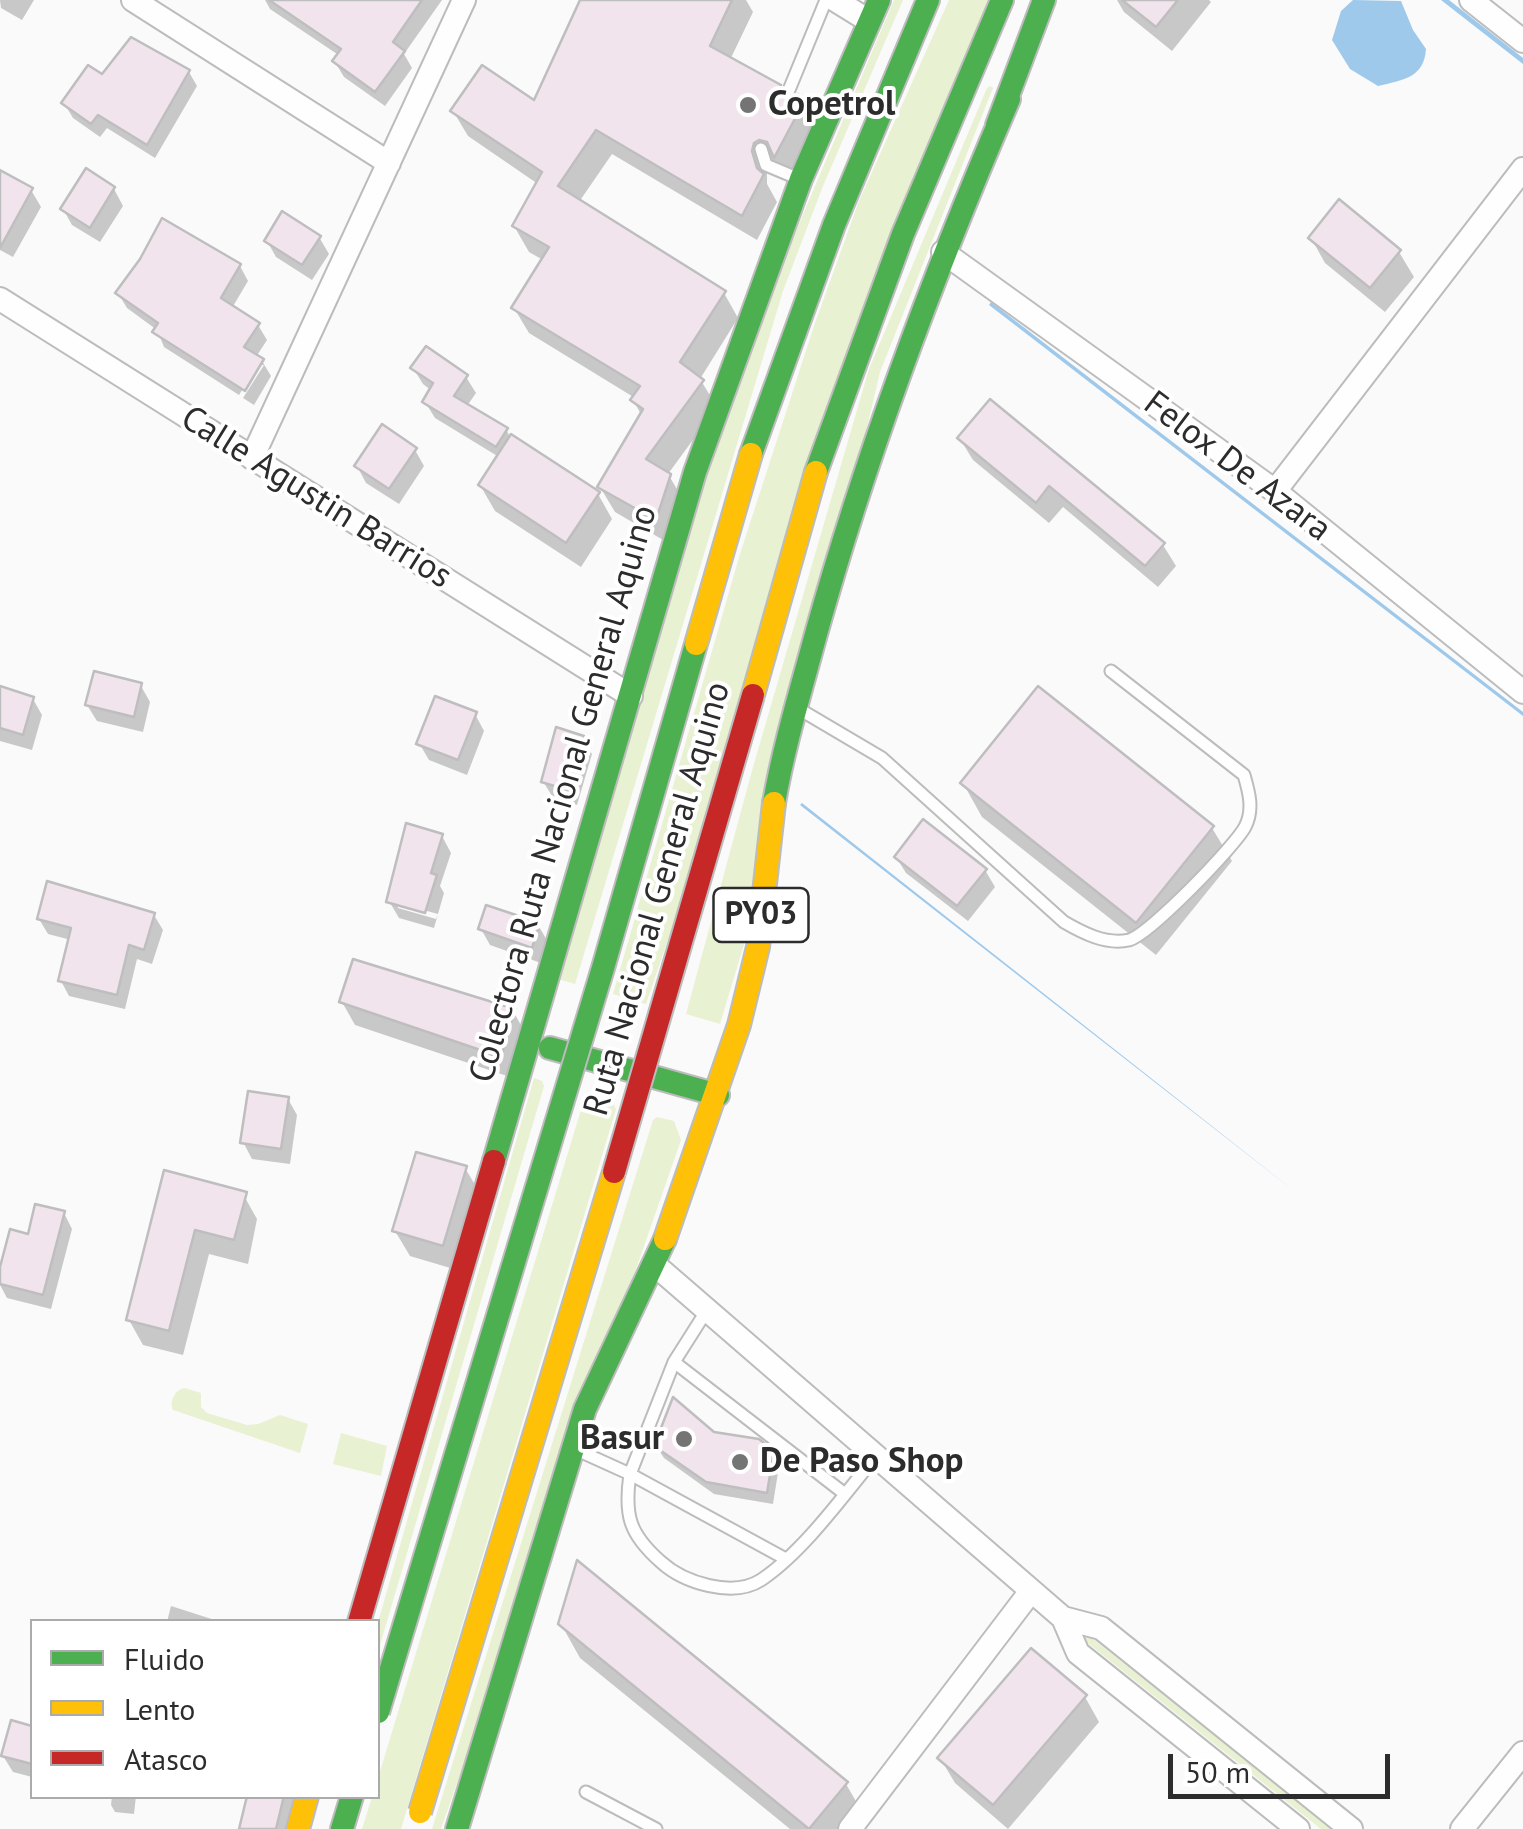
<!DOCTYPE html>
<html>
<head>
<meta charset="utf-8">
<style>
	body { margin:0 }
	#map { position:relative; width:1523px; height:1829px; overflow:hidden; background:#fafafb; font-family:"PT Sans",sans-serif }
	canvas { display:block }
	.legend { position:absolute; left:30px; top:1619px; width:350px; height:180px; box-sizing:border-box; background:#fff; border:2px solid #ababab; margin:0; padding:12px 18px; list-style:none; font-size:30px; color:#2d2c2d }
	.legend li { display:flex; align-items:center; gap:20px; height:50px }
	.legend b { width:50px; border:2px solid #ababab }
	.scale { position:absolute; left:1168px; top:1754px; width:222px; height:45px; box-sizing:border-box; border:5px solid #2d2c2d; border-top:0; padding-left:12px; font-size:30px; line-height:35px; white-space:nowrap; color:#2d2c2d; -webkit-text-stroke:8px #fff; paint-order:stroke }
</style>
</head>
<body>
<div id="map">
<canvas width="1523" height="1829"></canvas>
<ul class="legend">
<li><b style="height:12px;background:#4caf50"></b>Fluido</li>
<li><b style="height:12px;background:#ffc107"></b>Lento</li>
<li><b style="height:12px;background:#c62828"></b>Atasco</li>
</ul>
<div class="scale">50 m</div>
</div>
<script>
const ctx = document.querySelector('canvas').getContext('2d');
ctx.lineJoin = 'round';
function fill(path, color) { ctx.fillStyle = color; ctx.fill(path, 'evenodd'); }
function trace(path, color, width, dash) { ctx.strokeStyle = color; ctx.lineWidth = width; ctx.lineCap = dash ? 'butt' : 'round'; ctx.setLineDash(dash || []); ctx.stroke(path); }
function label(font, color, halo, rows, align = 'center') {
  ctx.font = font + ' "PT Sans",sans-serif'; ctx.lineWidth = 8; ctx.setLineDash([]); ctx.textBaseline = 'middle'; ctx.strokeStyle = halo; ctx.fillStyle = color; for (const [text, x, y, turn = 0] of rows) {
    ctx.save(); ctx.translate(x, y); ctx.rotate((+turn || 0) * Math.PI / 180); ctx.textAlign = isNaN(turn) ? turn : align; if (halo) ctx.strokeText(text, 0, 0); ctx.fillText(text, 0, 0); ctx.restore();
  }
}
fill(new Path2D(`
	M894,0H903L823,186L783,291L575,984L558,979L720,432L773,285Z
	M949,0H988L646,1004L613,994L740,554L815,323L859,201Z
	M990,86L993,88L880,372L745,941L720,1024L686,1014L753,767L869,369L987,88Z
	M534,1078L542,1081L544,1086L378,1652V1622Z
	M590,1096L613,1103L616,1109L401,1829H362L372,1797L378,1796V1778L584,1100Z
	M657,1117L674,1121L681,1140L441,1829H432L653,1120Z
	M185,1388L201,1393V1407L207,1413L247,1425L258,1424L280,1415L308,1424L300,1453L173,1410C169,1402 175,1389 185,1388Z
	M341,1433L387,1446L381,1476L333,1464Z
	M1088,1635L1332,1829H1321L1084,1640Z`), '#e8f1d1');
fill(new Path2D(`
	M1353,0L1401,1L1413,30L1426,49C1424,78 1403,80 1378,86L1350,69L1332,40L1341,11Z
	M1441,0H1449L1523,58V64Z
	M991,302L1523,712V716L989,305Z
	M802,803L1298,1194L800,805Z`), '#9ec9eb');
fill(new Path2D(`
	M0,0H34L22,20L1,8Z
	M265,0H442L404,54L412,68L385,106L344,77L335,62L340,56L270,9Z
	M582,0H746L753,12L730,60L779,87L787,101L804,100L818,126L789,180L767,169V184L777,202L757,240L612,154L579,202L724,293L738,318L700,379L717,407L668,474L684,501L670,544L615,512L600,487L642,416L633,400L635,398L529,333L514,308L543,260L529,252L514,226L538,184L468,136L453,111L535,104Z
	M1117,0H1209L1211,2L1172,51L1124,12Z
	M189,72L197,86L155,158L107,128L100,137L73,118L64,103L102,78Z
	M0,188L31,190L41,207L13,257L0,250Z
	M114,189L123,206L100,242L72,225L63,209Z
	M319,237L329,254L312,280L276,257L267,241Z
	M1311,238L1399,252L1414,277L1385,312L1325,263Z
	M240,266L248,281L232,308L258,325L267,340L256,357L262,361L271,376L254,405L243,398L264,365H258L239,395L164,347L157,330L127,308L118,293Z
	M413,368L466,377L476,393L467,406L506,429L510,437L598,494L612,519L581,567L495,511L480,485L499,457L435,418L425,402L432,391L423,384Z
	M960,439L1163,545L1176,566L1158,587L1063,507L1049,523L973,460Z
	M415,450L424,466L399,504L366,483L357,466Z
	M141,686L150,702L143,732L97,721L87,705Z
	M0,689L33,699L42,715L32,750L0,741Z
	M475,714L484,731L467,775L429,760L419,743Z
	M582,738L592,754L577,805L553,798L543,781Z
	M963,783L1212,828L1232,861L1156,955L982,817Z
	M442,836L451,853L440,886L444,893L434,928L399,918L389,901ZM398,903L438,914L436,919L398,908Z
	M896,857L985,870L995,887L968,921L906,873Z
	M154,915L163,930L152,964L137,959L125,1009L69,996L61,981L71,940L48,934L39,919Z
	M538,925L548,942L541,963L490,945L481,929Z
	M342,1002L513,1011L526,1034L513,1078L355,1025Z
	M288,1099L297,1115L290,1164L252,1159L243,1142Z
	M465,1168L480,1193L457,1270L410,1256L395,1231Z
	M166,1173L243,1194L257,1219L248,1264L209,1254L183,1355L143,1345L129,1320Z
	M64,1213L72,1229L51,1309L7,1298L0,1285V1277L30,1237Z
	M713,1434L772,1453L779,1466L773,1504L714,1494L664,1458L656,1446Z
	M171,1606L221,1622H167Z
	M561,1624L846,1784L865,1817L856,1829H790L580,1658Z
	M1085,1697L1099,1722L1008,1829L955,1783L940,1758Z
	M12,1723L32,1729V1777L13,1772L3,1756Z
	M112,1796H136L134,1814L115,1812L111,1805Z
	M249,1796H296L288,1829H241Z`), '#0003');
const building = new Path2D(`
	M269,0H422L393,42L405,51L375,92L332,61L341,49Z
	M580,0H732L710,46L781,85L780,92L785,98L791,99L797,94L806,98L774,158L767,142L759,140L754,143L752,151L757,168L764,174L742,216L596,130L558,186L726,291L680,362L704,380L646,459L671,474L656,520L597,487L643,409L630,400L640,386L511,308L549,247L512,226L542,172L450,111L482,65L534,100Z
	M1122,0H1178L1156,27Z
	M131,37L190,70L147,145L98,115L91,124L61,103L88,65L102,74Z
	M86,168L115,187L90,228L60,209Z
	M0,170L33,188L0,248Z
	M1339,199L1401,250L1370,288L1308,238Z
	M282,211L321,236L302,265L264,241Z
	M162,218L241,264L221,298L260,323L244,347L264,359L245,391L152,332L158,323L115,293L140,259Z
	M426,346L468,375L454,396L508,428L496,447L422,402L433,383L410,368Z
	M990,399L1165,543L1145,566L1049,486L1036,503L957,438Z
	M382,424L417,448L389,489L354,466Z
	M511,434L600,492L566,543L478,485Z
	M94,671L142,683L134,717L85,705Z
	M0,686L34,697L23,735L0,728Z
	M1038,686L1214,826L1136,923L960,783Z
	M435,696L477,712L458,760L416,744Z
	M556,727L584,736L568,790L541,782Z
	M923,819L987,869L957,906L894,857Z
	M406,823L443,834L431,873L437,875L425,913L386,902Z
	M47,881L155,913L144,950L129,945L117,995L58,981L71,928L37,919Z
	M486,905L540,923L532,948L478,929Z
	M353,959L515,1009L501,1057L339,1002Z
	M248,1091L289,1097L281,1149L240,1143Z
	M416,1152L467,1166L443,1246L392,1231Z
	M164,1170L247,1192L234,1240L195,1230L169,1331L126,1320Z
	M35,1204L65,1211L43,1295L0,1284V1267L10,1229L28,1234Z
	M673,1397L714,1432L759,1439L774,1451L767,1493L706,1482L654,1446Z
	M577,1560L848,1782L809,1829L558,1624Z
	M1031,1648L1087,1695L993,1805L937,1758Z
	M11,1720L32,1726V1764L1,1756Z
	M247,1796H284L276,1829H239Z`);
fill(building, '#f1e4ed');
trace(building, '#bebebe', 2.5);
const lane = new Path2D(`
	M789,90L826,0
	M761,149L766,165L797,178
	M799,709L882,758L1064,922C1083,933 1106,945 1129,940C1150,934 1234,847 1245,827C1254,810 1249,792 1244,775L1111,671
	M707,1310L674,1362L630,1474L784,1558
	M674,1362L845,1494
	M577,1450L630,1474C624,1515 629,1534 661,1562C684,1583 733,1598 761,1580C803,1552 844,1495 876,1456
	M586,1792L656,1829`);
const street = new Path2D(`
	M133,0L389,163
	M835,0L869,21
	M1471,0L1523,41
	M943,252L1275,491L1523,692
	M0,299L631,696
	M252,458L464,0
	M1275,491L1523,169
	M655,1265L1063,1618L1078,1653L1298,1829
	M1063,1618L1101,1628L1351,1829
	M850,1829L1031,1591
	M1462,1829L1523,1753`);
const fast = new Path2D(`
	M997,125L1044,0
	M751,454L834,225L928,0
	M816,472L903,234L1002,0
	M774,803C784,745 801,690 816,634C867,451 934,273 1009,99
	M550,1048L718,1095
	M494,1161L695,472L801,179L879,0
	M342,1829L352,1796
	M457,1829L585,1409L665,1239`);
const slow = new Path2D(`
	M665,1239L739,1025L758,947L774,803
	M298,1829L307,1796`);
const jam = new Path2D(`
	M359,1622L494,1161`);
trace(lane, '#bcbcbd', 15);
trace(street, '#bcbcbd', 26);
trace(fast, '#bcbcbd', 26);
trace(slow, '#bcbcbd', 26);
trace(jam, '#bcbcbd', 26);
trace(lane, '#fefefe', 11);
trace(street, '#fefefe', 22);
trace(fast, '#4caf50', 22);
trace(slow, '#ffc107', 22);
trace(jam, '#c62828', 22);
const fastBridge = new Path2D(`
	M378,1712L603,968L696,644`);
const slowBridge = new Path2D(`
	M696,644L751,454
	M753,695L816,472
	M420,1812L614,1172`);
const jamBridge = new Path2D(`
	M614,1172L753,695`);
trace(fastBridge, '#bcbcbd', 26, []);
trace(slowBridge, '#bcbcbd', 26, []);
trace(jamBridge, '#bcbcbd', 26, []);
trace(fastBridge, '#4caf50', 22);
trace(slowBridge, '#ffc107', 22);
trace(jamBridge, '#c62828', 22);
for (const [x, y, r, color] of [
	[748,105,10,"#757475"],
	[684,1439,10,"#757475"],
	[740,1462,10,"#757475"]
]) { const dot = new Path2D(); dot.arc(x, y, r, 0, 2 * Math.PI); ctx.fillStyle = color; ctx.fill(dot); trace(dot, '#fff', 4); }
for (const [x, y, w] of [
	[761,915,95]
]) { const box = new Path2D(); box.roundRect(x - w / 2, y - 27, w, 54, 8); ctx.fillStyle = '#fff'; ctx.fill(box); trace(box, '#2d2c2d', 2.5); }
label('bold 32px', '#2d2c2d', null, [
	["PY03",761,915]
]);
label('bold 35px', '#2d2c2d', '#fff', [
	["Copetrol",768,105],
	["Basur",664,1439,"right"],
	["De Paso Shop",760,1462]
], 'left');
label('35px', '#2d2c2d', '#fff', [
	["Felox De Azara",1237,467,37],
	["Calle Agustin Barrios",316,498,32],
	["Colectora Ruta Nacional General Aquino",564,794,-74],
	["Ruta Nacional General Aquino",658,899,-74]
]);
</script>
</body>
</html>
